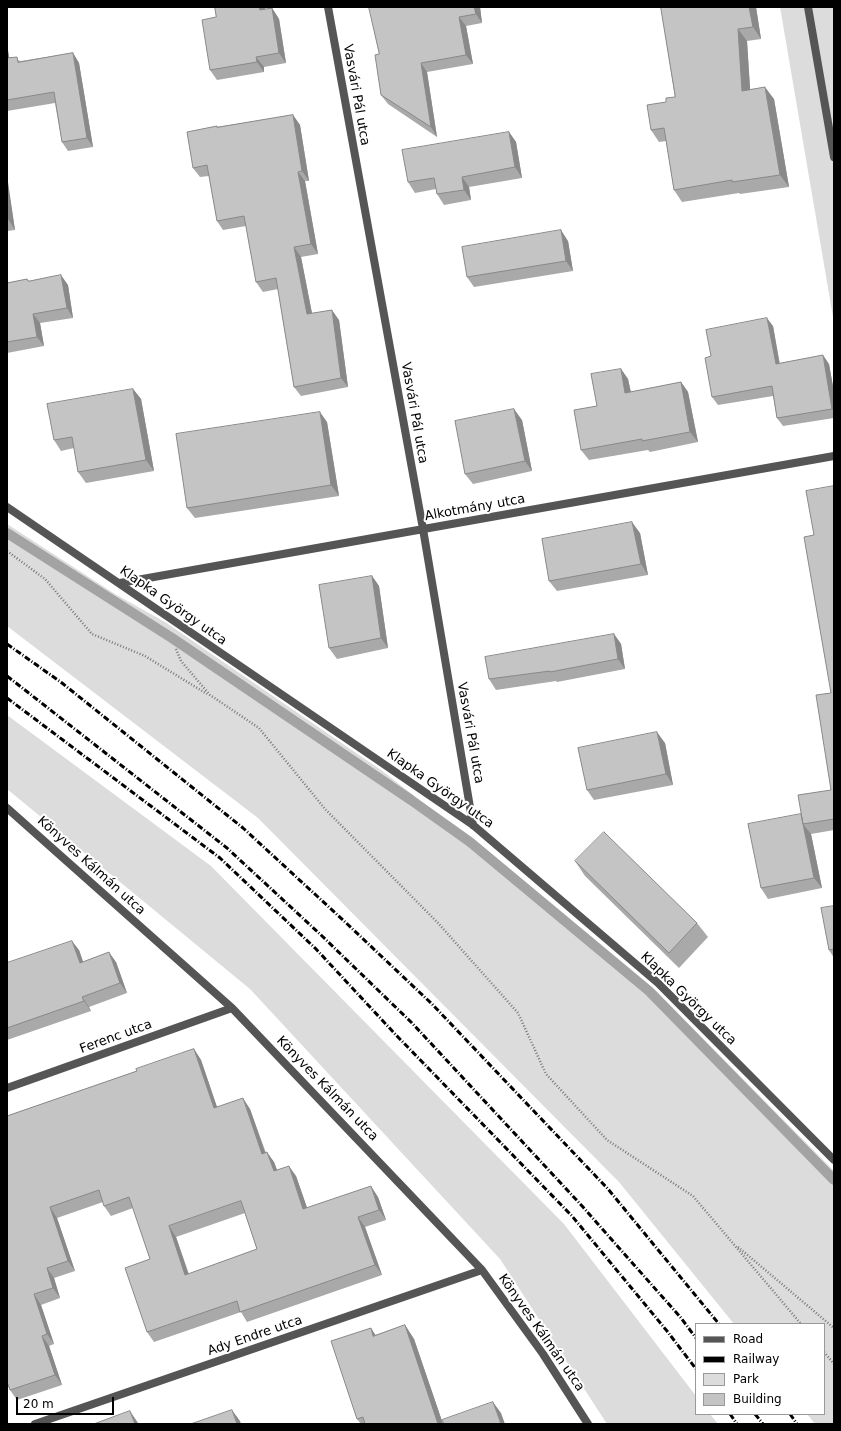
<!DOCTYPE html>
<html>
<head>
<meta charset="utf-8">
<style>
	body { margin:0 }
	#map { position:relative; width:841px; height:1431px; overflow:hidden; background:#fff; font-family:"DejaVu Sans",sans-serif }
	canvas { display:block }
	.frame { position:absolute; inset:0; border:8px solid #000; pointer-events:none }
	.legend { position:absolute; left:695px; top:1323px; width:130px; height:92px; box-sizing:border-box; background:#fff; border:1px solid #999; margin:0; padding:5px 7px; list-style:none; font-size:12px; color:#000 }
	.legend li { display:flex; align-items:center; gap:8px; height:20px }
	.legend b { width:20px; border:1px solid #999 }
	.scale { position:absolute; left:16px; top:1397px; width:98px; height:18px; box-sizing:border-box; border:2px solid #000; border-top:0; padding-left:5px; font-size:12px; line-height:14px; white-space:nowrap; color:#000; -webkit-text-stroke:3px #fff; paint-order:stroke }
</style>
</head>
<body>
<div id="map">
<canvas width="841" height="1431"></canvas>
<div class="frame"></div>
<ul class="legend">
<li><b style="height:5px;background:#555"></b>Road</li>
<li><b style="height:5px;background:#000"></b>Railway</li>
<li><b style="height:11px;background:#dcdcdc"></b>Park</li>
<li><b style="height:11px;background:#c4c4c4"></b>Building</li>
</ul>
<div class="scale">20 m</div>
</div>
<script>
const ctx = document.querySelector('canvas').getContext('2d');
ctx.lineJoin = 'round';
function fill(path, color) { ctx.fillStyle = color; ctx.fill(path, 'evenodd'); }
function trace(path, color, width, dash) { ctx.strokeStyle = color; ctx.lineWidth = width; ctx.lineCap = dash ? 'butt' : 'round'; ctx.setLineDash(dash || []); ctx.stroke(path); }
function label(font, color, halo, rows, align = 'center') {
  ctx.font = font + ' "DejaVu Sans",sans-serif'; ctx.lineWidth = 4; ctx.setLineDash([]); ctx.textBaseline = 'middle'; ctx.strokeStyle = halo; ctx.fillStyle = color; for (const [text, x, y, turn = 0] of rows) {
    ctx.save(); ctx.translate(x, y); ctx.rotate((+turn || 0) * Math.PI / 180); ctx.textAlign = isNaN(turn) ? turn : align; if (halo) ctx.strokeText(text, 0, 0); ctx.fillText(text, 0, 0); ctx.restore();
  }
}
fill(new Path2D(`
	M780,7H834V323Z
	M7,524L115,594L165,622L381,770L459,831L656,991L834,1171V1424H815L807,1414H824V1324H734L619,1182L258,818L7,626Z
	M7,715L211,866L564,1224L696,1396V1414H710L718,1424H607L500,1259L250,989L7,789Z`), '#dcdcdc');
trace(new Path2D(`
	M7,533L172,638L411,800L470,842L649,991L834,1180`), '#a3a3a3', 10);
trace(new Path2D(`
	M7,551L45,579L92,634L145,656L207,694
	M176,649L181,661L210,695L259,728L325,809L438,923L518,1013L546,1074L607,1140L693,1196L801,1324
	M738,1247L834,1328
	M824,1352L834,1364`), '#777', 2.5, [1, 2]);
trace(new Path2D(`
	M328,7L423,529L473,825
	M808,7L834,157
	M7,507L473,825L658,983L834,1160
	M120,583L834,456
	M7,808L232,1008L482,1270L543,1354L588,1424
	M7,1088L232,1008
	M35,1424L482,1270`), '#555', 8);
trace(new Path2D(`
	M7,644L62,683L243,828L343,920L432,1004L608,1189L719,1324
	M7,676L227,848L321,935L412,1023L583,1207L681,1318L696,1338
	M7,698L220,858L316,949L396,1035L572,1216L667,1331L696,1369
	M730,1414L737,1424
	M755,1414L763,1424
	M790,1414L797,1424`), '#000', 3, [6, 2, 1, 2]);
fill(new Path2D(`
	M215,7H265V9L272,8L279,19L286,63L264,67V72L217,80L210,70L216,17Z
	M480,7L482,23L466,26L473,64L427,72L437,137L388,104L381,95L379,54Z
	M661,7H756L761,39L747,41L750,89L774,99L789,187L740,194L739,193L682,202L674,190L666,141L659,142L651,130L666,102L675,97Z
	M7,44L9,58L21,61L73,53L79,63L93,147L68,151L62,142L55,103L7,111Z
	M293,115L300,125L309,181H305L318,254L301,257L312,313L339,320L348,387L301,396L294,387L278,289L263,292L256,282L246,226L223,230L217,221L209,176L200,177L193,168L217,127Z
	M509,132L516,142L522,178L469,187L471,200L444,205L437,194L436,189L415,193L408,182Z
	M7,181L15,230L7,231Z
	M568,241L573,271L474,287L467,277Z
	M27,279L29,281L68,285L73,318L40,323L44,346L7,353V283Z
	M773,326L780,364H829L834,392V418L783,426L777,418L773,396L718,405L712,397L711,356Z
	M621,369L628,379L631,392L681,382L688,392L698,442L650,452L648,450L589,460L581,450L597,406Z
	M133,389L141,399L154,471L86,483L78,472L74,448L61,451L54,440Z
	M522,420L532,471L473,484L465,474Z
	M327,422L339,496L195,518L187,508Z
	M834,486V830L811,834L822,888L768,899L761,888L801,814L831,790V693L814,535Z
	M640,533L648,575L557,591L549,581Z
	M372,576L379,586L388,648L337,659L329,648Z
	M614,634L621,644L625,669L557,682L556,681L496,690L489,679Z
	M665,743L673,785L594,800L587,790Z
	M575,861L697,923L708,937L679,968L585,876Z
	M834,906V958L829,950Z
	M79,950L83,962H116L127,993L89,1007L91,1011L7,1040V963Z
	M194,1049L201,1060L217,1107L250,1109L266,1153L274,1162L277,1170L296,1176L307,1208L378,1197L386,1220L365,1227L382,1275L247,1322L241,1312L154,1342L147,1332L150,1259L133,1208L111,1216L104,1206L103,1202L57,1218L75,1271L54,1278L60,1298L41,1305L54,1344L49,1346L62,1385L17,1400L10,1390L7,1116L137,1071ZM245,1213L257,1249L189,1274L176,1237Z
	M405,1325L414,1339L443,1424H361L357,1419L375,1335Z`), '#a9a9a9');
fill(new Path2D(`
	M259,7H265L267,20L260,10Z
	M474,7H480L482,23L476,14Z
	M749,7H756L761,39L753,27Z
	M272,8L279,19L286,63L279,53Z
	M459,17L466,26L473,64L466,55Z
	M738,29L747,41L751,103L742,91Z
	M7,44L11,69L7,64Z
	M73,53L79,63L93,147L87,138Z
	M256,57L264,67V72L257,62Z
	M421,63L427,72L437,137L431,127Z
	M765,87L774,99L789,187L780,175Z
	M293,115L300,125L309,181L302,171Z
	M509,132L516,142L522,178L515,167Z
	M298,172L305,181L318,254L311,244Z
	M462,177L469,187L471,200L464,190Z
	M7,181L8,182L15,230L8,219L7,213Z
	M561,230L568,241L573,271L566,261Z
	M294,247L301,257L314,324L307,314Z
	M61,275L68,285L73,318L67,308Z
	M332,310L339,320L348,387L341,378Z
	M33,314L40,323L44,346L37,337Z
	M767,318L773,326L781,373L776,364Z
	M823,355L829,364L834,392V411L832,409Z
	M621,369L628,379L633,403L625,393Z
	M681,382L688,392L698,442L690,432Z
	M133,389L141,399L154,471L146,460Z
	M514,409L522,420L532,471L525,461Z
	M320,412L327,422L339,496L331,485Z
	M632,522L640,533L648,575L641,564Z
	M372,576L379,586L388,648L381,638Z
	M614,634L621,644L625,669L618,659Z
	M657,732L665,743L673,785L666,774Z
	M803,824L811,834L822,888L814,878Z
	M72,941L79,950L87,973L80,963Z
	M109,952L116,962L127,993L120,983Z
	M82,997L89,1007L91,1011L84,1001Z
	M194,1049L201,1060L221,1119L214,1108Z
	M243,1098L250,1109L269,1164L262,1154Z
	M267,1152L274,1162L281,1181L274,1171Z
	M289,1166L296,1176L311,1219L303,1209Z
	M371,1186L378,1197L386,1220L379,1210Z
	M50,1207L57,1218L75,1271L68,1261Z
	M358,1217L365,1227L382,1275L375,1265Z
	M169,1226L176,1237L192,1285L185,1275Z
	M47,1268L54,1278L60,1298L53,1288Z
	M34,1294L41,1305L54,1344L47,1334Z
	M405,1325L414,1339L443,1424H438Z
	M371,1328L380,1342L373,1336Z
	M42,1336L49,1346L62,1385L55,1375Z
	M493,1402L501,1413L505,1424H501Z
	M232,1410L240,1421L241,1424H237Z
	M130,1411L138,1423L139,1424H135Z`), '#898989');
const building = new Path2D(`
	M215,7H259L260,10L272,8L279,53L256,57L257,62L210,70L202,20L216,17Z
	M369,7H474L476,14L459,17L466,55L421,63L431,127L381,95L375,55L379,54Z
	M661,7H749L753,27L738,29L742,91L765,87L780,175L732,182V180L674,190L664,128L651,130L647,105L666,102V98L675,97Z
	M73,53L87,138L62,142L54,92L7,100V58L17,57L18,62Z
	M293,115L302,171L298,172L311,244L294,247L307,314L332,310L341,378L294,387L276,278L256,282L244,216L217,221L207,165L193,168L187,132L217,126V127Z
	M509,132L515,167L462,177L464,190L437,194L434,178L408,182L402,150Z
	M561,230L566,261L467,277L462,247Z
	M61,275L67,308L33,314L37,337L7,342V283L27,279L28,281Z
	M767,318L776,364L823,355L832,409L777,418L772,386L712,397L705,358L711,356L706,330Z
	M621,369L625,393L681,382L690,432L642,441V439L581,450L574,410L597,406L591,374Z
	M133,389L146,460L78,472L72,437L54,440L47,404Z
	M514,409L525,461L465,474L455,421Z
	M320,412L331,485L187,508L176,434Z
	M834,486V819L803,824L798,795L831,790L816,695L831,693L804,537L814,535L806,491Z
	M632,522L641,564L549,581L542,539Z
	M372,576L381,638L329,648L319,585Z
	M614,634L618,659L550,672V671L489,679L485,657Z
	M657,732L666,774L587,790L578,748Z
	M801,814L814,878L761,888L748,824Z
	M604,832L697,923L669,953L575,861Z
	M834,906V949L829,950L821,908Z
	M72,941L80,963L109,952L120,983L82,997L84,1001L7,1028V963Z
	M194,1049L214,1108L243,1098L262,1154L267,1152L274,1171L289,1166L303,1209L371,1186L379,1210L358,1217L375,1265L240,1312L237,1301L147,1332L125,1268L150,1259L129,1197L104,1206L99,1190L50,1207L68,1261L47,1268L53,1288L34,1294L47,1334L42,1336L55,1375L10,1390L7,1382V1116L137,1071L136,1069ZM241,1201L257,1249L185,1275L169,1226Z
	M405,1325L438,1424H365L363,1417L357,1419L331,1341L371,1328L373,1336Z
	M493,1402L501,1424H444L442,1420Z
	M232,1410L237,1424H191Z
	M130,1411L135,1424H94Z`);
fill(building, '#c4c4c4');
trace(building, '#898989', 1);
label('13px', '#000', '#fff', [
	["Vasvári Pál utca",356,95,80],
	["Vasvári Pál utca",414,413,80],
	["Alkotmány utca",475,508,-10],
	["Klapka György utca",173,606,35],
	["Vasvári Pál utca",470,733,80],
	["Klapka György utca",440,789,35],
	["Könyves Kálmán utca",91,866,42],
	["Klapka György utca",688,999,44],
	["Ferenc utca",116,1037,-20],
	["Könyves Kálmán utca",327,1089,46],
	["Könyves Kálmán utca",541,1333,55],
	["Ady Endre utca",255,1336,-19]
]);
</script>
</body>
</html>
